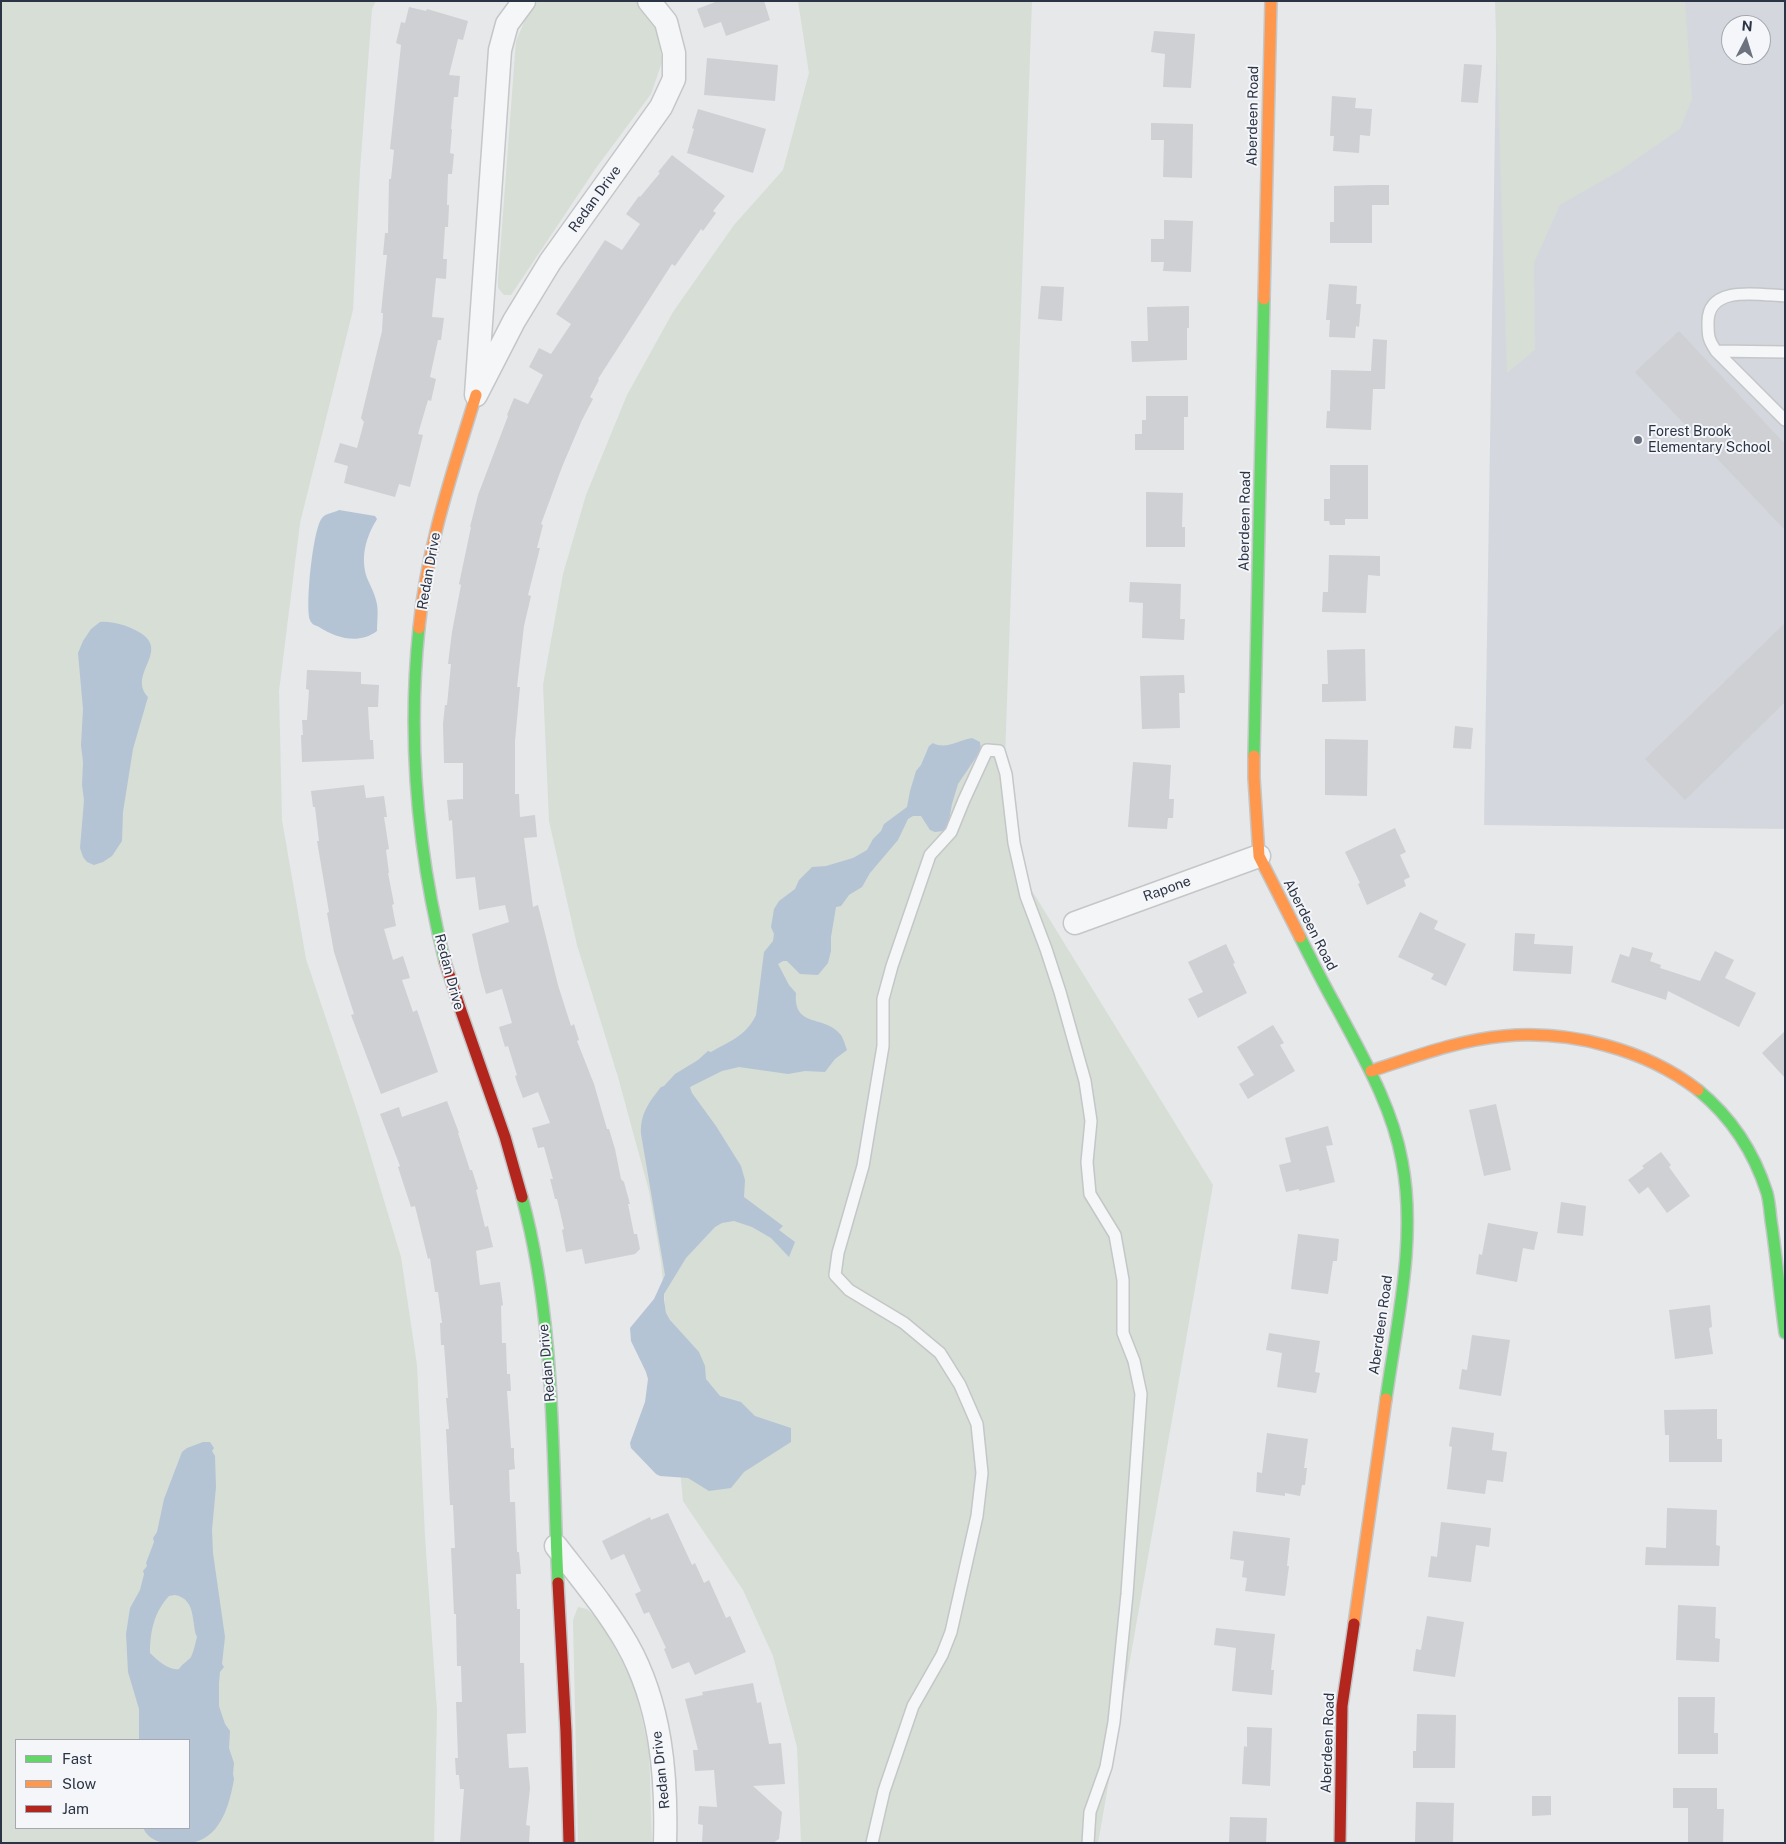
<!DOCTYPE html>
<html>
<head>
<meta charset="utf-8">
<style>
	body { margin:0 }
	#map { position:relative; width:1786px; height:1844px; overflow:hidden; background:#e6e8ea; font-family:"Public Sans",sans-serif }
	canvas { display:block }
	.frame { position:absolute; inset:0; border:2px solid #2b3445; pointer-events:none }
	.legend { position:absolute; left:15px; top:1739px; width:175px; height:90px; box-sizing:border-box; background:#f4f6f9; border:1px solid #a4a8b1; margin:0; padding:6px 9px; list-style:none; font-size:15px; color:#2b3445 }
	.legend li { display:flex; align-items:center; gap:10px; height:25px }
	.legend b { width:25px; border:1px solid #a4a8b1 }
	.north { position:absolute; left:1721px; top:15px; width:50px; height:50px; box-sizing:border-box; background:#f4f6f9; border:1px solid #a4a8b1; border-radius:50%; rotate:5deg; font-size:14px; font-weight:700; line-height:20px; text-align:center; color:#2b3445 }
	.north::after { content:''; display:block; margin:auto; width:18px; height:22px; background:#6c737f; clip-path:polygon(50% 0,100% 100%,50% 72%,0 100%) }
</style>
</head>
<body>
<div id="map">
<canvas width="1786" height="1844"></canvas>
<div class="frame"></div>
<ul class="legend">
<li><b style="height:6px;background:#63d668"></b>Fast</li>
<li><b style="height:6px;background:#ff974d"></b>Slow</li>
<li><b style="height:6px;background:#b3261e"></b>Jam</li>
</ul>
<div class="north">N</div>
</div>
<script>
const ctx = document.querySelector('canvas').getContext('2d');
ctx.lineJoin = 'round';
function fill(path, color) { ctx.fillStyle = color; ctx.fill(path, 'evenodd'); }
function trace(path, color, width, dash) { ctx.strokeStyle = color; ctx.lineWidth = width; ctx.lineCap = dash ? 'butt' : 'round'; ctx.setLineDash(dash || []); ctx.stroke(path); }
function label(font, color, halo, rows, align = 'center') {
  ctx.font = font + ' "Public Sans",sans-serif'; ctx.lineWidth = 4; ctx.setLineDash([]); ctx.textBaseline = 'middle'; ctx.strokeStyle = halo; ctx.fillStyle = color; for (const [text, x, y, turn = 0] of rows) {
    ctx.save(); ctx.translate(x, y); ctx.rotate((+turn || 0) * Math.PI / 180); ctx.textAlign = isNaN(turn) ? turn : align; if (halo) ctx.strokeText(text, 0, 0); ctx.fillText(text, 0, 0); ctx.restore();
  }
}
fill(new Path2D(`
	M1497,1H1785V829L1484,825ZM1731,25H1761V55H1731Z`), '#d4d7dd');
fill(new Path2D(`
	M1,1H376L372,9L360,170L353,310L300,523L279,691L282,820L306,959L359,1117L401,1257L417,1365L425,1537L437,1711L434,1843H1ZM16,1740H189V1828H16Z
	M539,1H637L657,24L662,62L651,94L596,168L511,295H504L498,288V280L516,41L531,6Z
	M798,1H1032L1005,757L1010,855L1213,1185L1098,1843H801L797,1747L773,1656L743,1590L683,1501L661,1261L649,1191L618,1077L577,945L549,821L543,685L563,574L586,495L627,395L673,312L734,225L783,170L809,73Z
	M1495,1H1685L1692,99L1680,129L1621,170L1560,205L1534,263L1535,350L1507,373Z
	M578,1607L587,1609L601,1622L634,1684L649,1750L652,1843H578L573,1620Z`), '#d6ded6');
fill(new Path2D(`
	M339,510L375,516L377,519C366,537 360,557 367,578C370,585 374,592 376,600C379,610 377,621 377,631C358,645 337,638 319,627C315,625 312,625 310,620C305,607 313,528 322,518C326,513 334,513 339,510Z
	M100,622C112,621 125,625 135,630C175,649 126,673 148,697L133,749L123,812L122,841L112,856L103,862L94,865L87,862L83,857L80,848L84,800L82,785L83,762L81,745L83,709L78,653L83,641L91,629Z
	M972,738L980,742L981,750L958,784L952,804L948,826L943,831L935,832L930,830L921,816H913L908,819L898,840L870,873L862,887L849,895L841,906L836,907L831,937V951L828,963L818,975L800,974L787,961H783L778,964L789,985L796,993C793,1029 825,1014 841,1035C844,1040 845,1045 847,1050L835,1059L825,1072L805,1071L788,1074L739,1067L722,1071L690,1087L692,1093L716,1126L741,1166L745,1180L744,1197L783,1226L779,1230L795,1242L789,1257L771,1238L752,1227L734,1221L722,1223L715,1227L686,1258L664,1294V1299L666,1313L670,1320L699,1352L705,1366L706,1379L720,1396L741,1402L755,1416L791,1428V1442L744,1472L731,1488L709,1491L688,1478L660,1476L656,1474L631,1448L630,1443L645,1402L648,1379L646,1372L631,1341L630,1328L654,1299L665,1275L641,1134C640,1114 649,1102 661,1087L664,1086L675,1074L698,1060L708,1051L711,1052C730,1041 746,1036 756,1015L764,952L773,941L774,934L771,927L774,909L779,901L795,889L799,880L812,867L826,866L853,858L867,850L873,839L881,831L884,824L907,807L910,791L916,771L921,765L929,746L933,743C946,750 959,740 972,738Z
	M203,1442H210L214,1448L212,1451L215,1456L216,1487L212,1530L213,1553L225,1637L222,1664L224,1667L220,1672L219,1683V1706L225,1724L230,1731L229,1748L234,1763L233,1774L234,1779C230,1802 222,1835 195,1842C188,1844 179,1843 172,1843C159,1843 149,1840 143,1828H189V1740H139V1709L128,1672L126,1634L130,1608L140,1590L144,1574L143,1571L147,1566L146,1563L154,1542L153,1538L157,1532L164,1499L182,1452L187,1448ZM175,1595C197,1599 191,1624 197,1637C195,1644 194,1651 191,1657C188,1661 182,1664 179,1669C169,1671 157,1660 150,1653C150,1632 154,1612 169,1596Z`), '#b4c4d5');
fill(new Path2D(`
	M718,1H764L770,20L726,36L721,22L704,28L697,9Z
	M409,7L426,11L427,9L468,21L463,40L458,39L449,75L460,76L458,97H454L451,129H452L450,153L454,154L452,174H448L447,205H449L448,227H445L443,259H447L446,279L436,278L432,317L444,318L441,340H438L430,377L436,379L431,401L428,400L418,434L423,435L410,487L399,484L395,497L344,483L348,466L334,462L340,443L357,448L364,422L361,418L382,331L383,313H381L387,255H383L385,233H388L389,179H391L394,150L390,149L401,45L396,43L401,22L405,23Z
	M1154,31L1195,34L1191,88L1163,87L1165,54L1151,52Z
	M707,58L778,65L775,101L704,95Z
	M1464,64L1482,65L1478,103L1461,102Z
	M1332,96L1356,98L1355,108L1372,109L1370,136L1360,135L1359,153L1333,151L1334,136H1330Z
	M698,109L766,129L753,173L687,153L694,129L692,128Z
	M1151,123L1193,124L1192,178L1163,177L1164,140H1151Z
	M672,155L725,196L713,211L716,213L703,231L701,229L675,266L672,264L598,379L599,380L590,397L593,399L582,420L562,467L541,524L543,525L537,548H540L528,595L531,596L524,626L517,687H520L515,741V794H519L520,817L535,815L537,837L524,838L533,907L538,905L558,985L571,1026L574,1024L579,1040L577,1041L594,1084L607,1129H609L615,1149L621,1179L624,1182L630,1204H628L634,1234H637L640,1249L635,1254L585,1264L582,1249L566,1252L562,1230L564,1229L557,1199H555L550,1179H553L544,1147L538,1148L532,1128L550,1123L538,1092L523,1098L518,1085L515,1076L517,1075L508,1046L505,1047L499,1027L512,1023L502,989L486,994L480,972L472,934L509,922L505,905L479,910L475,877L456,879L452,820L449,821L447,800L463,799V763H444L443,724L445,705H447L451,664H448L452,632L461,585L459,584L471,527H470L478,495L508,416L507,415L514,398L528,404L543,375L529,367L539,348L551,354L571,324L556,314L605,240L622,250L640,224L626,214L639,196L640,197L660,173L658,172Z
	M1372,185H1389V205H1372V243H1330V222H1334V186Z
	M1164,220L1193,221L1191,272L1163,271L1164,262H1151V239H1164Z
	M1329,284L1357,286L1356,304H1361L1359,327L1356,326L1355,338L1329,337L1330,320H1326Z
	M1041,286L1064,287L1062,321L1038,319Z
	M1189,306V328H1187V360L1132,362L1131,341H1148L1147,307Z
	M1679,331L1785,444V530L1635,372Z
	M1373,339L1387,340L1385,389H1373L1371,430L1326,428L1327,411H1330L1331,370L1371,371Z
	M1146,396H1188V417H1184V450H1135V434H1142V420H1146Z
	M1330,465H1368V519H1345V525H1330L1329,521H1324V499H1330Z
	M1146,492L1183,493L1182,527H1185V547H1146Z
	M1329,555L1380,556V576L1368,575L1366,613L1322,612L1323,592H1328Z
	M1130,582L1181,584L1180,619H1185L1184,640L1142,638L1143,603L1129,602Z
	M1785,623V702L1685,800L1645,759Z
	M1365,649L1366,701L1322,702V684H1328L1327,650Z
	M307,670L361,672V684L379,685L378,707H368L370,740H373L374,759L302,762L301,735H303L302,720H307L309,690L306,689Z
	M1184,675L1185,693H1179L1180,728L1142,729L1140,676Z
	M1455,726L1473,728L1471,749L1453,748Z
	M1325,739L1368,740L1367,796L1325,795Z
	M1133,762L1171,765L1169,799H1174L1173,818H1168L1167,829L1128,827Z
	M364,785L366,798L384,796L387,817H384L389,849L386,850L389,873H388L394,904L392,905L396,926L384,929L393,960L403,956L410,978L402,980L413,1012L417,1010L438,1072L381,1094L351,1015L354,1014L334,952L327,913L329,912L317,841H319L315,807H313L311,791Z
	M1395,828L1406,852L1400,855L1410,877L1404,880L1406,886L1367,905L1358,884L1360,883L1345,852Z
	M1420,912L1438,921L1434,929L1466,944L1446,986L1431,979L1434,974L1398,957Z
	M1515,933L1535,934L1534,944L1573,946L1571,974L1513,971Z
	M1226,944L1235,963L1233,964L1247,993L1198,1018L1188,999L1203,992L1188,962Z
	M1632,947L1653,953L1650,961L1661,965L1660,968L1700,981L1715,951L1734,960L1725,978L1756,993L1739,1027L1668,991L1666,1000L1611,982L1620,954L1629,957Z
	M1273,1025L1284,1043L1280,1045L1295,1071L1248,1099L1239,1084L1254,1075L1237,1047Z
	M1785,1031V1078L1762,1053Z
	M447,1101L459,1133H458L470,1170H472L478,1189L476,1190L485,1227L488,1226L493,1247L476,1251L480,1285L500,1282L503,1305L501,1306L502,1343H506L507,1374H510L511,1391H507L511,1448H514V1458L515,1469L509,1470L510,1502H515L517,1552H519L521,1574H516L517,1609H520V1663H524L526,1733L507,1734L509,1768L528,1767L530,1788L526,1825L530,1826L529,1843H460L464,1789H460L459,1775H456L455,1758H458L456,1702H462L461,1666H457L456,1614H454L451,1548H455L453,1505H450L446,1429H449L446,1398H448L444,1345H441L440,1323H442L438,1292H435L430,1258L428,1259L415,1206L411,1207L398,1167L400,1166L380,1114L399,1107L402,1117Z
	M1496,1104L1511,1170L1484,1176L1469,1110Z
	M1328,1126L1333,1145L1326,1146L1335,1182L1299,1191V1189L1286,1192L1279,1165L1291,1162L1285,1138Z
	M1661,1152L1671,1165L1669,1167L1690,1196L1667,1213L1648,1187L1639,1194L1628,1180L1644,1168L1642,1166Z
	M1561,1202L1586,1206L1583,1236L1557,1233Z
	M1488,1223L1538,1232L1534,1250L1523,1248L1517,1282L1476,1274L1479,1254L1482,1255Z
	M1298,1234L1339,1239L1337,1261H1333L1328,1294L1291,1289Z
	M1710,1305L1712,1327L1709,1328L1713,1354L1675,1359L1669,1310Z
	M1269,1333L1320,1341L1315,1372L1320,1373L1316,1393L1277,1387L1282,1353L1266,1350Z
	M1472,1335L1510,1340L1501,1396L1459,1389L1462,1369L1467,1370Z
	M1717,1409V1439H1722V1462H1669V1435H1665L1664,1410Z
	M1452,1427L1494,1433L1492,1450L1507,1452L1503,1482L1487,1480L1485,1494L1447,1489L1452,1447L1449,1446Z
	M1267,1433L1308,1439L1304,1468H1307L1305,1485H1302L1300,1496L1285,1493V1496L1256,1492L1257,1472L1262,1473Z
	M1667,1508L1717,1510L1716,1545L1720,1546L1719,1566L1645,1565L1646,1547L1666,1548Z
	M668,1513L692,1565L695,1563L704,1583L709,1580L726,1618L730,1616L746,1652L695,1675L689,1662L672,1669L664,1649L666,1648L649,1612L644,1614L635,1594L641,1591L624,1554L611,1560L602,1541L650,1517L651,1520Z
	M1441,1522L1491,1528L1489,1547L1476,1545L1471,1582L1428,1577L1431,1556L1437,1557Z
	M1233,1531L1290,1538L1287,1566H1289L1285,1596L1245,1591L1247,1578L1242,1577L1244,1561L1230,1559Z
	M1678,1605L1716,1607L1715,1638L1720,1639L1719,1662L1676,1660Z
	M1427,1616L1464,1622L1455,1677L1413,1671L1416,1649L1421,1650Z
	M1216,1628L1275,1634L1271,1670H1274L1272,1695L1232,1691L1236,1648L1214,1645Z
	M753,1683L757,1703L761,1702L769,1744L781,1743L785,1784L753,1786L782,1812L779,1839L773,1843H702L703,1825L698,1824L699,1806L717,1807L714,1770L695,1771L693,1750H698L685,1699L703,1695L702,1692Z
	M1678,1697H1715L1714,1733H1718V1754H1678Z
	M1417,1714L1456,1715L1455,1768H1413V1751H1416Z
	M1247,1727L1272,1728L1270,1786L1242,1784L1244,1746L1247,1747Z
	M1673,1788H1717V1809H1724L1723,1843H1688V1808H1673Z
	M1532,1796H1551V1815L1532,1816Z
	M1416,1802L1454,1803L1453,1843H1415Z
	M1230,1817L1267,1818L1266,1843H1229Z`), '#ced0d3');
const lane = new Path2D(`
	M1785,296C1760,295 1708,284 1708,322C1708,336 1708,339 1716,351L1785,420
	M1716,351L1785,352
	M872,1843L884,1791L913,1706L942,1655L951,1632L977,1516L982,1473L977,1424L960,1385L940,1353L904,1323L849,1290L835,1275L838,1253L863,1166L883,1046V999L892,966L930,855L951,832L964,800L987,750L999,751L1006,774L1014,843L1026,896L1046,949L1060,992L1085,1081L1091,1121L1087,1162L1090,1194L1115,1235L1123,1280V1333L1134,1361L1141,1394L1127,1594L1114,1722L1106,1767L1090,1812L1088,1843`);
const street = new Path2D(`
	M524,1L507,24L500,50L476,395L514,321L550,262L661,107L674,79V53L666,22L649,1
	M1075,923L1259,856
	M556,1546C580,1577 607,1609 627,1644C661,1704 667,1775 665,1843`);
const fast = new Path2D(`
	M419,628C407,743 417,851 445,962
	M1254,756L1264,299
	M1300,937C1312,961 1324,985 1337,1008C1363,1057 1392,1106 1402,1161C1417,1239 1397,1321 1386,1399
	M1698,1090C1731,1117 1754,1152 1767,1193C1770,1204 1770,1216 1772,1227C1777,1262 1780,1298 1785,1333
	M522,1197C556,1322 552,1455 558,1583`);
const slow = new Path2D(`
	M1264,299L1271,1
	M419,628C427,545 452,474 476,395
	M1254,756V778L1259,856L1300,937
	M1371,1071C1414,1057 1458,1040 1504,1036C1570,1030 1645,1049 1698,1090
	M1354,1624L1386,1399`);
const jam = new Path2D(`
	M445,962L461,1011L505,1137L522,1197
	M558,1583L566,1732L569,1843
	M1340,1843L1342,1706L1354,1624`);
trace(lane, '#c4c6c8', 14);
trace(street, '#c4c6c8', 25);
trace(fast, '#c4c6c8', 14);
trace(slow, '#c4c6c8', 14);
trace(jam, '#c4c6c8', 14);
trace(lane, '#f5f6f7', 11);
trace(street, '#f5f6f7', 22);
trace(fast, '#63d668', 11);
trace(slow, '#ff974d', 11);
trace(jam, '#b3261e', 11);
for (const [x, y, r, color] of [
	[1638,440,5,"#6c737f"]
]) { const dot = new Path2D(); dot.arc(x, y, r, 0, 2 * Math.PI); ctx.fillStyle = color; ctx.fill(dot); trace(dot, '#f4f6f9', 2); }
label('14px', '#2b3445', '#f4f6f9', [
	["Aberdeen Road",1253,116,-89],
	["Redan Drive",595,199,-54],
	["Aberdeen Road",1245,521,-89],
	["Redan Drive",429,571,-80],
	["Rapone",1167,889,-20],
	["Aberdeen Road",1310,925,63],
	["Redan Drive",449,972,75],
	["Aberdeen Road",1381,1325,-82],
	["Redan Drive",547,1363,-95],
	["Aberdeen Road",1328,1743,-88],
	["Redan Drive",661,1770,-96]
]);
label('14px', '#2b3445', '#f4f6f9', [
	["Forest Brook",1648,432],
	["Elementary School",1648,448]
], 'left');
</script>
</body>
</html>
